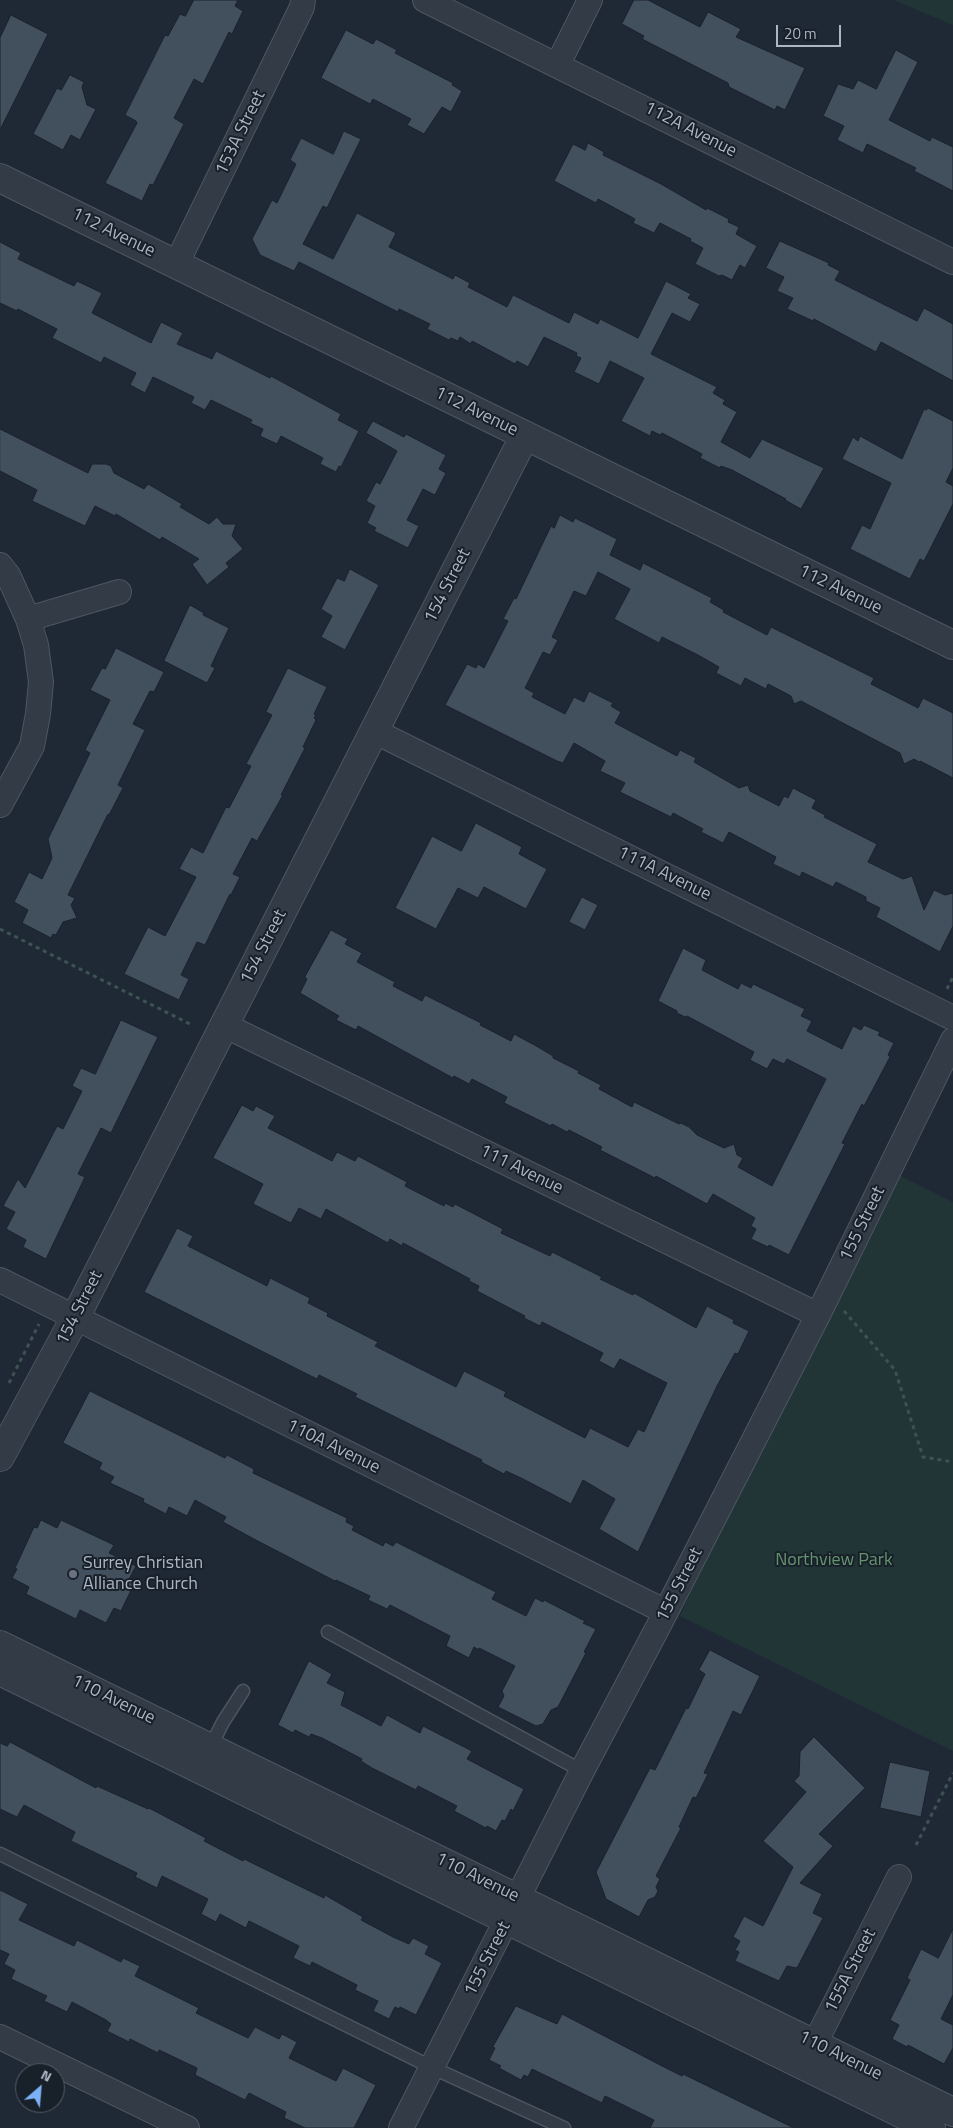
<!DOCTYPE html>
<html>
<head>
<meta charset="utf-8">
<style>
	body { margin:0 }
	#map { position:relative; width:953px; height:2128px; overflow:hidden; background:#1f2935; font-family:"Titillium Web",sans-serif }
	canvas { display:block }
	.north { position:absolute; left:15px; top:2063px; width:50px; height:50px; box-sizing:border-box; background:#18202a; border:1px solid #535c67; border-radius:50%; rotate:27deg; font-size:14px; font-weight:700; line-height:20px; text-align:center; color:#acb6c3 }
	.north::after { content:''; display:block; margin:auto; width:18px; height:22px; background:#7db1f7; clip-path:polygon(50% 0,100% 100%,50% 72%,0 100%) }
	.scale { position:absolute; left:776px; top:25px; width:65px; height:22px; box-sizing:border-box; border:2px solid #acb6c3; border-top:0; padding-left:6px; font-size:15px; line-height:18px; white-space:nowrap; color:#acb6c3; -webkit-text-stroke:4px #18202a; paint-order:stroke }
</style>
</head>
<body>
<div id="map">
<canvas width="953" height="2128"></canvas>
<div class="north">N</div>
<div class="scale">20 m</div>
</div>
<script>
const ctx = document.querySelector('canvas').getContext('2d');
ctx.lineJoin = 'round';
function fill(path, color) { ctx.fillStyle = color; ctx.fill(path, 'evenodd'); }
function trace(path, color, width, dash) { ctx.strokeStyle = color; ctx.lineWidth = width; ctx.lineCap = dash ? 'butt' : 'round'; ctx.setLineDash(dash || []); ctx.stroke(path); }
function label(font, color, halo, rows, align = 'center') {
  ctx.font = font + ' "Titillium Web",sans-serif'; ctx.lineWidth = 4; ctx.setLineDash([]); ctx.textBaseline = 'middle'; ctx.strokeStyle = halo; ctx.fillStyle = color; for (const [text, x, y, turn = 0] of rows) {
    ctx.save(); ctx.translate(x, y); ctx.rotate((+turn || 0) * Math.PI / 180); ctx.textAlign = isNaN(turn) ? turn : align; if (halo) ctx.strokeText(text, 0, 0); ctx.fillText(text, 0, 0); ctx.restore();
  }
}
fill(new Path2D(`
	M894,0H953V25Z
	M893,1172L953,1202V1751L680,1616L734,1497Z`), '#213536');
const building = new Path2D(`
	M194,0H238L235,6L243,11L232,34L229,32L203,84L194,79L174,118L184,124L153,185L150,184L142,201L105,183L137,123L136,121L125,115L165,35L168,36L180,14L185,16Z
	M634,0H648L700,27L708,12L741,29L736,37L805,68L785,110L777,106L775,110L729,87L728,83L642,39L644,36L622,24Z
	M11,15L48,34L0,130V38Z
	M346,30L373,44L376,39L397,50L395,53L453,83L452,85L462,91L451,112L442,107L424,134L407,125L411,119L373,99L370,104L321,78Z
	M896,50L918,62L889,120L930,141L932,137L953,147V191L914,171L916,168L867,144L863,153L837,140L844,126L823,116L838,84L853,89L858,80L876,89Z
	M70,75L84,82L82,87L87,105L96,109L80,140L71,135L63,150L33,134L57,88L61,90Z
	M344,131L361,139L327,208L323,206L303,244L333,259L357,213L396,233L389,247L453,279L455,275L470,283L468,287L507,307L513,295L569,323L574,312L598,324L600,319L638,338L666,281L691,294L688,298L700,304L690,322L672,313L651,354L717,387L713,393L725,400L723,404L737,412L721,442L750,458L762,439L824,468L801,509L785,500L786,499L732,470L721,466L720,468L700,458L702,454L662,433L660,435L652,431L650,436L621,421L644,378L610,361L599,384L574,372L581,358L576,356L577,353L544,337L528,367L517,361L515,364L472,341L471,344L460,337L458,341L451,338L449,340L427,329L430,324L399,309L398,312L299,262L294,271L260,255L252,239L272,200L277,203L296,164L290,160L301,138L333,154Z
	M588,143L604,152L603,155L661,184L706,210L707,208L729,219L728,222L739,227L736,234L757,246L745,268L740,265L732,280L722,275L719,276L695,264L703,248L690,241L691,239L660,223L654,233L633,223L635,219L598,199L596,203L554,181L573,144L585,150Z
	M780,241L829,263L828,265L840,271L835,280L917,321L924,308L953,324V381L881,342L876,352L814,319L813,321L787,309L793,298L777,291L784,277L766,268Z
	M0,242L21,253L18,259L74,286L77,281L102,293L92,313L151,343L161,322L183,333L177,344L212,359L216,351L270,378L271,376L341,414L338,420L359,431L341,467L339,466L336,472L320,464L323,458L281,436L277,444L260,436L263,429L250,423L252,420L211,400L205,410L191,403L194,397L153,377L145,393L130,385L136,373L104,357L101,363L52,338L57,329L18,309L17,311L0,303Z
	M928,408L953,421V468L946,482L953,486V504L924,561L920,559L910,579L850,549L862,525L870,529L891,483L842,459L853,437L858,441L860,436L902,459L924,409L926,410Z
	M373,421L404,437L406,434L446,455L439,469L446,473L435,495L423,489L407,520L419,526L408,548L374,531L376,528L367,523L375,506L366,501L376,482L380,484L397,451L366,433Z
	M0,429L88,473L92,464H106L111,466L114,473L144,489L148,484L182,504L180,507L209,524L217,517L223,524H236L232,536L243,549L226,563L229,567L207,585L192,564L199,559L162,537L160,540L116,514L115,516L95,506L85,526L32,501L37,490L0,471Z
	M560,515L573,522L575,518L617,539L610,555L640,570L643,563L712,598L710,602L724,610L723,612L767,635L771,627L874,678L871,684L918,708L923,698L953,713V778L920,761L919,762L914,759L904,764L900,753L801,701L794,704L791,696L768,684L766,689L745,678L741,686L716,673L719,667L698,655L662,637L659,643L614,619L630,589L598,572L586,596L574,591L552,637L558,640L550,655L543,652L525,688L534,693L532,697L565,714L574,697L584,702L589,691L613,703L611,706L621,712L615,723L677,756L680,750L696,758L694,762L739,788L748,785L750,791L779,806L784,796L788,798L793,788L816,800L812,808L825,815L824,817L877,844L868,862L903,879L912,876L924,910L934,890L945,895L953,893V926L940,952L876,917L880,908L866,901V897L836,882L833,887L802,872L800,877L773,864L776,857L729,832L723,843L701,832L703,829L673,813L671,817L620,792L625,783L600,771L605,761L574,743L563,763L557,761L445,705L467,664L476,668L478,664L484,668L508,621L503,619L514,598L516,599L551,526L554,528Z
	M350,569L379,585L345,650L321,637L332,616L321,609L337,578L344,581Z
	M190,605L204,613L203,615L229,628L211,666L215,668L207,683L164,661Z
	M116,648L164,672L154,692L150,691L133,724L145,730L118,785L123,788L109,815L108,814L68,895L75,898L71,905L77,918L63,922L56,935L53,934L51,938L22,923L28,910L14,902L29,872L42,879L52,858L48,839L90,753L85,750L110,700L90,690L102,668L105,669Z
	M288,668L327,687L314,714L316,715L314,718L316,720L303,747L305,748L281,795H283L257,841L252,838L233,874L240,877L231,895L230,894L205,945L197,942L181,975L189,979L179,1000L124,974L148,927L165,936L196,877L179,869L191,847L203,853L226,807L229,808L251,766L246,764L272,715L266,712Z
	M476,823L522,847L519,854L547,869L526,909L484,887L478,898L458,888L436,929L395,908L432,836L461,851Z
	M582,897L598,905L585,930L569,922Z
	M331,930L348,939L345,944L362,953L357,962L395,982L393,986L422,1001L425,995L481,1023L480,1025L511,1041L514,1034L538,1047L553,1056V1058L579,1071L578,1073L601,1085L599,1089L632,1107L634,1102L679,1124L681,1123L689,1127L697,1135L724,1148L734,1144L737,1155L743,1158L738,1167L772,1186L826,1079L787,1059L784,1064L773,1059L767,1069L750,1060L754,1052L687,1016L685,1017L677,1013V1011L658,1001L683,948L706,960L702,970L738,989L741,983L751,988L753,984L805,1009L801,1016L812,1021L807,1031L842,1049L853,1026L861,1030L864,1025L880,1032L878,1035L894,1043L888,1055L890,1057L864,1106L862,1104L842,1143L845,1144L789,1255L769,1245L768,1247L751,1239L756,1229L751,1226L755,1218L713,1194L707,1204L656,1176L655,1178L600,1150L602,1147L569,1130L567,1132L552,1124L551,1126L504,1103L507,1097L472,1079L469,1084L454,1076L453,1078L358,1026L356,1030L336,1020L339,1016L300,993L307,979L305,977Z
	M121,1020L158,1037L111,1133L101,1128L78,1174L85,1177L46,1259L23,1247L26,1240L6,1229L15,1212L3,1206L18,1179L25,1188L57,1126L63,1129L82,1091L72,1086L81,1068L95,1074Z
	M242,1105L253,1111L256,1106L275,1116L268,1128L332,1161L337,1152L355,1161L358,1156L407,1182L405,1186L444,1206L445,1203L453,1207L455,1204L503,1229L501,1233L550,1256L552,1252L602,1277L600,1279L633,1295L634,1293L696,1328L707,1306L734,1320L733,1323L749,1331L738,1354L735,1353L717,1386L638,1552L599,1529L615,1499L583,1480L571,1504L523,1479L506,1471L504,1474L481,1462L482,1460L355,1397L357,1394L319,1375L317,1379L144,1292L177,1228L193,1236L188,1246L267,1286L270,1278L310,1298L308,1303L328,1313L327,1316L378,1342L375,1346L456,1387L464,1371L506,1392L504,1396L585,1438L590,1428L628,1447L638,1429L644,1432L667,1383L620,1359L614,1369L599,1361L603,1353L542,1322L540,1326L524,1318L525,1316L477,1291L479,1286L469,1281L470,1279L403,1243L402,1246L390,1239L388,1243L326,1209L321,1219L299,1208L291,1223L253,1204L263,1184L213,1158Z
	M90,1391L225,1458L227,1455L254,1469L253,1473L347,1518L346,1522L354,1526L352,1530L383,1546L385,1542L393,1546L396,1542L496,1592L492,1599L526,1616L535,1598L543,1602L544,1600L585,1621L583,1623L596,1629L584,1652L586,1653L558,1707L551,1710L543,1724L536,1726L498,1707L504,1696L502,1691L515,1666L479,1648V1650L474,1647L469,1658L446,1646L450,1636L390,1605L387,1609L368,1600L370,1596L336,1580L335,1581L252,1538L223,1522L226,1517L195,1500L187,1516L169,1507L166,1514L143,1502L144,1499L110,1483L114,1477L99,1469L102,1463L63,1443Z
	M41,1520L57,1528L61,1520L114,1545L109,1553L136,1566L128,1581L134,1584L121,1611L114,1608L106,1623L80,1610L76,1619L26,1594L29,1587L12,1578L17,1569L15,1568L34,1527L37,1528Z
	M710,1650L760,1676L741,1715L733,1711L704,1773L708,1774L696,1798L693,1797L679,1827L681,1828L656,1876L660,1879L656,1887L658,1891L655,1897L648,1900L639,1917L606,1899L596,1872L650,1768L655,1770L686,1708L688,1709L705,1674L699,1670Z
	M309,1661L332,1674L327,1683L345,1692L341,1705L381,1726L387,1715L420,1733L423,1726L472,1751L467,1759L524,1789L513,1811L511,1809L505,1821L502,1820L496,1831L487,1826L486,1828L454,1811L457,1806L418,1786L416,1790L372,1768L361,1761L362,1759L322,1738L311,1734L309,1737L295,1730L293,1733L278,1725Z
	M814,1737L865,1788L819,1834L833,1846L800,1883L822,1894L813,1913L823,1918L797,1968L787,1966L779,1981L735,1961L739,1952L735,1950L740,1941L733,1937L744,1916L763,1926L793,1867L763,1841L806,1792L794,1781L799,1776L800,1752Z
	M10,1742L96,1788L97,1786L148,1809L149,1808L206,1838L204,1841L243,1861L244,1859L324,1898L325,1895L363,1917L361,1920L393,1937L409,1944L413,1938L429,1946L425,1954L442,1963L416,2015L400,2007L399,2009L395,2007L389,2019L373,2011L378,2001L355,1990L357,1985L312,1962L310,1966L293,1958L299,1946L249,1921L246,1928L220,1914L216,1922L201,1914L208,1899L162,1876L157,1888L135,1877L137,1873L71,1841L75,1832L24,1805L17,1817L0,1809V1743L7,1746Z
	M890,1762L930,1771L921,1817L880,1808Z
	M0,1890L28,1904L19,1920L74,1946L77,1940L121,1962L123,1958L140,1966L135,1976L199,2008L196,2013L248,2038L255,2027L279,2039L282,2034L297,2042L289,2058L336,2081L343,2068L376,2085L354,2128H305L284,2118L286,2112L249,2093L245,2100L195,2075L197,2068L159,2050L158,2053L130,2039L129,2042L107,2031L111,2024L106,2020L72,2002L67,2012L44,2001L47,1996L11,1979L15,1970L4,1964L9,1954L0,1950Z
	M953,1929V1995L941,2019L953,2025V2048L944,2064L908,2045L907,2047L892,2039L899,2025L890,2020L910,1980L907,1978L921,1949L938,1958Z
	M516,2006L557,2024L562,2014L664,2067L682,2076L683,2074L794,2128H650L654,2120L605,2096L602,2103L532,2069L528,2077L524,2075L521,2080L499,2068L501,2066L489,2060L495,2048L493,2047Z`);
fill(building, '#424f5d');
trace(building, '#1a222c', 1);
const service = new Path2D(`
	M328,1632L582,1771
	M210,1748L223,1722L243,1691
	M0,1854L433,2068L564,2128`);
const minor = new Path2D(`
	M425,0L953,262
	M558,64L590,0
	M176,265L302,7L303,0
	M0,565L8,575L28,619L36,645L41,682L38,714L32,746L0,805
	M28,619L119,592
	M374,731L953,1018
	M224,1025L818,1315
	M0,1280L666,1612
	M0,2037L187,2128
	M807,2059L899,1877
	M401,2128L582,1771L658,1627L818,1315L953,1040`);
const tertiary = new Path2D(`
	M0,178L953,645
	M0,1457L75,1318L525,435
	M0,1645L953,2112
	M0,1671L931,2128`);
trace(service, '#4d5661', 15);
trace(minor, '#4d5661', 26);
trace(tertiary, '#4d5661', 30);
trace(new Path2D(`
	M0,929L192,1025
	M947,989L953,977
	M844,1311L895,1370L923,1457L953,1462
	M9,1383L39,1324
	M916,1845L953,1773`), '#3e5254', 3, [4, 4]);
trace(service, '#323b46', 12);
trace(minor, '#323b46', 24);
trace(tertiary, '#323b46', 28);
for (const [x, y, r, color] of [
	[73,1574,5,"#6b7280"]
]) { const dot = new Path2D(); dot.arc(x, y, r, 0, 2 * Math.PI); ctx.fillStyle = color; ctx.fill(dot); trace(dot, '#18202a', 2); }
label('18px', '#acb6c3', '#18202a', [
	["112A Avenue",690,130,27],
	["153A Street",241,133,-64],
	["112 Avenue",113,233,26],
	["112 Avenue",476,412,26],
	["154 Street",448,586,-63],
	["112 Avenue",840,590,26],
	["111A Avenue",664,874,26],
	["154 Street",264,947,-63],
	["111 Avenue",521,1170,26],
	["155 Street",863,1224,-64],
	["154 Street",80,1308,-63],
	["110A Avenue",333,1447,26],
	["155 Street",680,1585,-63],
	["110 Avenue",113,1700,26],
	["110 Avenue",477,1878,26],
	["155 Street",488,1959,-63],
	["155A Street",851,1971,-63],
	["110 Avenue",840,2056,26]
]);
label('18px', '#64936d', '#18202a', [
	["Northview Park",834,1561]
]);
label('18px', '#acb6c3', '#18202a', [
	["Surrey Christian",83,1564],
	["Alliance Church",83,1585]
], 'left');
</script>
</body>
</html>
